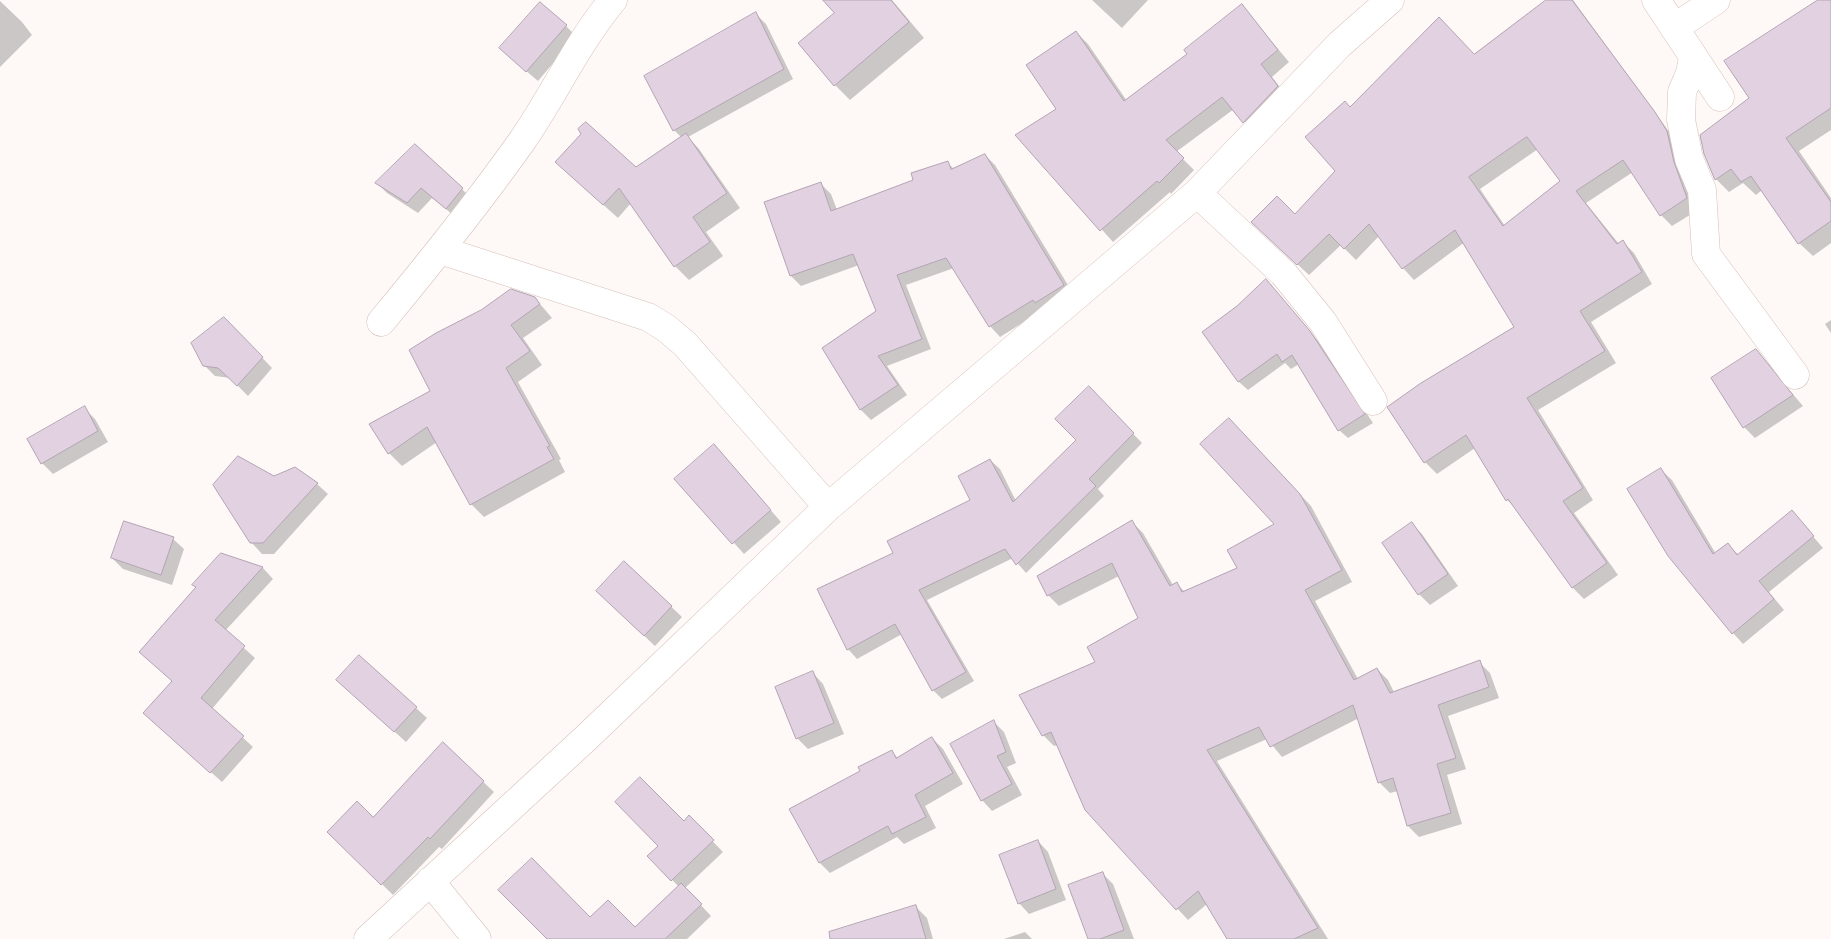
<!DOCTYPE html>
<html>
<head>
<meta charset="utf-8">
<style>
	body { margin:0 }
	canvas { display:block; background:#fef9f7 }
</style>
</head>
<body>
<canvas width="1831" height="939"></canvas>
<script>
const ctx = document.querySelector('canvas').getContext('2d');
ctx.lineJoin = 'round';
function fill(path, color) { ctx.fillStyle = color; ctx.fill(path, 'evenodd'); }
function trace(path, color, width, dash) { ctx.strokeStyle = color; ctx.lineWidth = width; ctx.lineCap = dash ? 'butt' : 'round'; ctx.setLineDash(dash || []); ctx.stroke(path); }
fill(new Path2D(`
	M825,0H892L924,38L850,100L835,85L836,13Z
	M1092,0H1148L1122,28Z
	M1548,0H1573L1678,144L1698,210L1672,226L1661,215L1633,172L1586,203L1619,244L1623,242L1634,253L1652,284L1591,322L1616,363L1538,410L1593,500L1574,513L1618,575L1584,599L1573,588L1517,509L1507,500L1475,448L1437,474L1425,462L1389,407L1516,327L1465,242L1414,280L1403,268L1379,236L1356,260L1341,245L1309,275L1264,233L1295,216L1336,171L1350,108L1474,56ZM1538,149L1562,182L1505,226L1480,189Z
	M1820,0H1831V130L1799,151L1831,198V243L1813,256L1799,243L1762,190L1756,195L1743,183L1729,192L1716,179L1750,98L1725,62Z
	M0,1L22,22L32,35L0,67Z
	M1241,5L1289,62L1272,77L1289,99L1255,134L1234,109L1176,152L1194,170L1171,194L1170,192L1113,242L1017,135L1058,109L1076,32L1088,44L1127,101L1189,55Z
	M756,14L766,24L793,79L688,137L699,149L740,208L706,232L723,256L689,280L675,266L631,203L618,218L571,176L636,168L681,137L674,130Z
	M566,26L576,36L538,81L512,59Z
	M985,155L995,165L1074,295L1043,310L1000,337L990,326L954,268L906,285L931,349L887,366L907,395L871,420L861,410L843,382L877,312L859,265L801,286L791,276L765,203L820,183L831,194L837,210L915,181L947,162L954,169Z
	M377,183L462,189L472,199L457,218L432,198L418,213L387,193Z
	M1266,280L1318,341L1373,423L1348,438L1339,430L1299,364L1291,369L1285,363L1248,390L1239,382L1203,333L1238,307Z
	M535,298L552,318L523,338L542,365L518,382L561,459L559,460L565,472L484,517L471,504L437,442L402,466L389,453L431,392Z
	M1831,320V333L1825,324Z
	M235,329L272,368L248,396L230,378L215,376L204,365Z
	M1756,351L1803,406L1755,438L1744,427Z
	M1089,388L1142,443L1098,489L1104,496L1026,573L1013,558L927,600L974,681L942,699L933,690L902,634L857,659L848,649L895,553L972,501L990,460L1000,469L1016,501L1078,440Z
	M84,408L95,419L108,442L53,474L42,463Z
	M1240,430L1311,506L1352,582L1315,601L1358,679L1377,669L1388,680L1394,692L1479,662L1490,673L1499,698L1448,716L1466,769L1447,775L1462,824L1419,837L1408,826L1398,791L1390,793L1379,782L1359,718L1282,757L1267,739L1217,761L1328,939H1228L1207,904L1188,920L1086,810L1058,745L1054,746L1043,735L1097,663L1140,618L1119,576L1059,606L1048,595L1132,522L1143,533L1173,585L1177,584L1185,592L1239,568L1276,524Z
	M724,456L781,522L744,554L676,479Z
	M1661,470L1672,480L1716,554L1727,544L1739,555L1792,512L1823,548L1769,592L1784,610L1743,644L1733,633Z
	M274,477L317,484L328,494L274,554H262L251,542Z
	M1412,524L1422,534L1458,586L1430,605L1419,594L1384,543Z
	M173,539L184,549L172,585L123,569L112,558Z
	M222,555L263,568L273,579L225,631L255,658L212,709L253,747L222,782L156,724L173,681L141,652L196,588L194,585Z
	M625,562L682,617L655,646L608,602Z
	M813,673L823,684L844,734L808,749L797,738Z
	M349,691L416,708L427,718L406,742Z
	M994,722L1004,732L1016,763L1007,767L1022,795L992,811L982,800Z
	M932,738L943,749L963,784L925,806L936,828L904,844L897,837L830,873L820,863L791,810L862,771L892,752L898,758Z
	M443,744L494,792L442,849L439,847L393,895L329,832L373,819Z
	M689,817L723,852L685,888L711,916L687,939H547L590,919L635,929L679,887L649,856Z
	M1038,841L1048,852L1066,900L1029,914L1019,903Z
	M1102,873L1113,884L1134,939H1090Z
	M916,907L927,918L933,939H880Z
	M1025,932L1032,939H1004Z`), '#0003');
const building = new Path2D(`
	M823,0H891L909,22L834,86L798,43L834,13Z
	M1546,0H1572L1655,112L1667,131L1674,162L1687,198L1660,216L1623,160L1576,191L1617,244L1623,240L1642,272L1580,311L1605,351L1527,398L1583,488L1563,501L1607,563L1572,588L1508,499L1506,501L1466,435L1424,463L1387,407L1421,383L1514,327L1455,230L1402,269L1369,224L1344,249L1329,234L1297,265L1251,222L1277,196L1295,214L1335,171L1305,137L1345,101L1350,107L1439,17L1474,54ZM1527,137L1560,181L1503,226L1469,177Z
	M1818,0H1831V108L1786,138L1831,202V221L1798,244L1751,176L1741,182L1731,169L1715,180L1704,154L1700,135L1749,98L1724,61Z
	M540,2L567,25L526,72L499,48Z
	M1242,4L1278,50L1261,64L1278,86L1243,123L1222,97L1166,140L1184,158L1159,183L1157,181L1100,231L1015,135L1056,109L1026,65L1076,31L1124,101L1187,54L1184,50Z
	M756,12L784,69L673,131L644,76Z
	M586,122L636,167L686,133L727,193L693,217L710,242L674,267L619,188L603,205L555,162L581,134L578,129Z
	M415,144L463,188L446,209L421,188L407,203L375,183Z
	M985,154L1064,285L1035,303L1033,300L989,327L946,258L897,275L922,339L878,356L898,385L860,410L822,348L876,311L853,254L790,276L764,202L821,182L831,211L913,180L911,173L948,161L951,169Z
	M1266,279L1310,331L1365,414L1338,431L1292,355L1282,362L1277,354L1238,382L1202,332L1237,306Z
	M511,289L535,297L540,304L511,325L530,351L506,368L550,446L547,447L554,459L470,505L427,427L388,454L369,424L430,391L409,350L436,333L481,310Z
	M224,317L263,357L237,386L218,368L203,366L191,343Z
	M1756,349L1793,395L1743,428L1711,378Z
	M1089,386L1134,433L1089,479L1096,486L1016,565L1005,549L919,590L966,672L932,691L895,624L847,650L817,589L893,553L887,541L970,500L958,476L990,459L1013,502L1076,440L1055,419Z
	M85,406L98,431L41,464L27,439Z
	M1229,418L1300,494L1342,570L1305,590L1354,680L1377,668L1390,693L1480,660L1489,687L1438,705L1456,758L1437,764L1451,813L1407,826L1393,778L1378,783L1353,705L1270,747L1259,727L1207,750L1318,928L1294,939H1227L1198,891L1176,910L1085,810L1051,732L1042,736L1019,695L1095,662L1087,647L1138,618L1112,563L1047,596L1037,576L1132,520L1170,586L1177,582L1182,592L1237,568L1227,550L1274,524L1200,444Z
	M714,444L771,510L732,544L674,479Z
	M238,456L274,476L295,467L318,483L263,543H250L213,485Z
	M1661,468L1713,554L1728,543L1737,555L1792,510L1814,536L1759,581L1774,599L1732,634L1668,556L1627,489Z
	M124,521L174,537L161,575L111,558Z
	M1412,522L1448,574L1418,595L1382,543Z
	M221,553L263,567L215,620L245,646L201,698L244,736L210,773L143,713L172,681L139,652L196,587L192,585Z
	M624,561L672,606L644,636L596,591Z
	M359,655L417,707L394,732L336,680Z
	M813,671L834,723L796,739L775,687Z
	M994,720L1006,752L997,756L1012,784L981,801L950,744Z
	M932,737L953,773L915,795L926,817L892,834L888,826L819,863L789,809L860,771L858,767L892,750L896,758Z
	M443,742L484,781L430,839L428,837L381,885L327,832L357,801L373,817Z
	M640,777L684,821L689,815L714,840L671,881L647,856L658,846L615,802Z
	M1038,840L1056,889L1018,904L999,855Z
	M532,858L590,917L608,900L635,927L681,883L702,904L665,939H547L498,890Z
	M1103,872L1124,930L1100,939H1088L1068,885Z
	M916,905L926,939H830L829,932Z`);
fill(building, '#e1d1e1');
trace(building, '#b3a4b3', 1);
const street = new Path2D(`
	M1656,0L1720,97
	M1674,28L1716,0
	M1693,58L1690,73L1682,92L1681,120L1689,159L1702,190L1706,254L1795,375
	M1197,193L1284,274L1323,322L1373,401
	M440,250L648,317L666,328L685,344L828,507
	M381,322C430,263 478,203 522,141C554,95 577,43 613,0
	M430,881L477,939
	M368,939L586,738L828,507L1197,193L1340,44L1390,0`);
trace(street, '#d6c0b8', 29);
trace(street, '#fff', 28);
</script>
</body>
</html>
